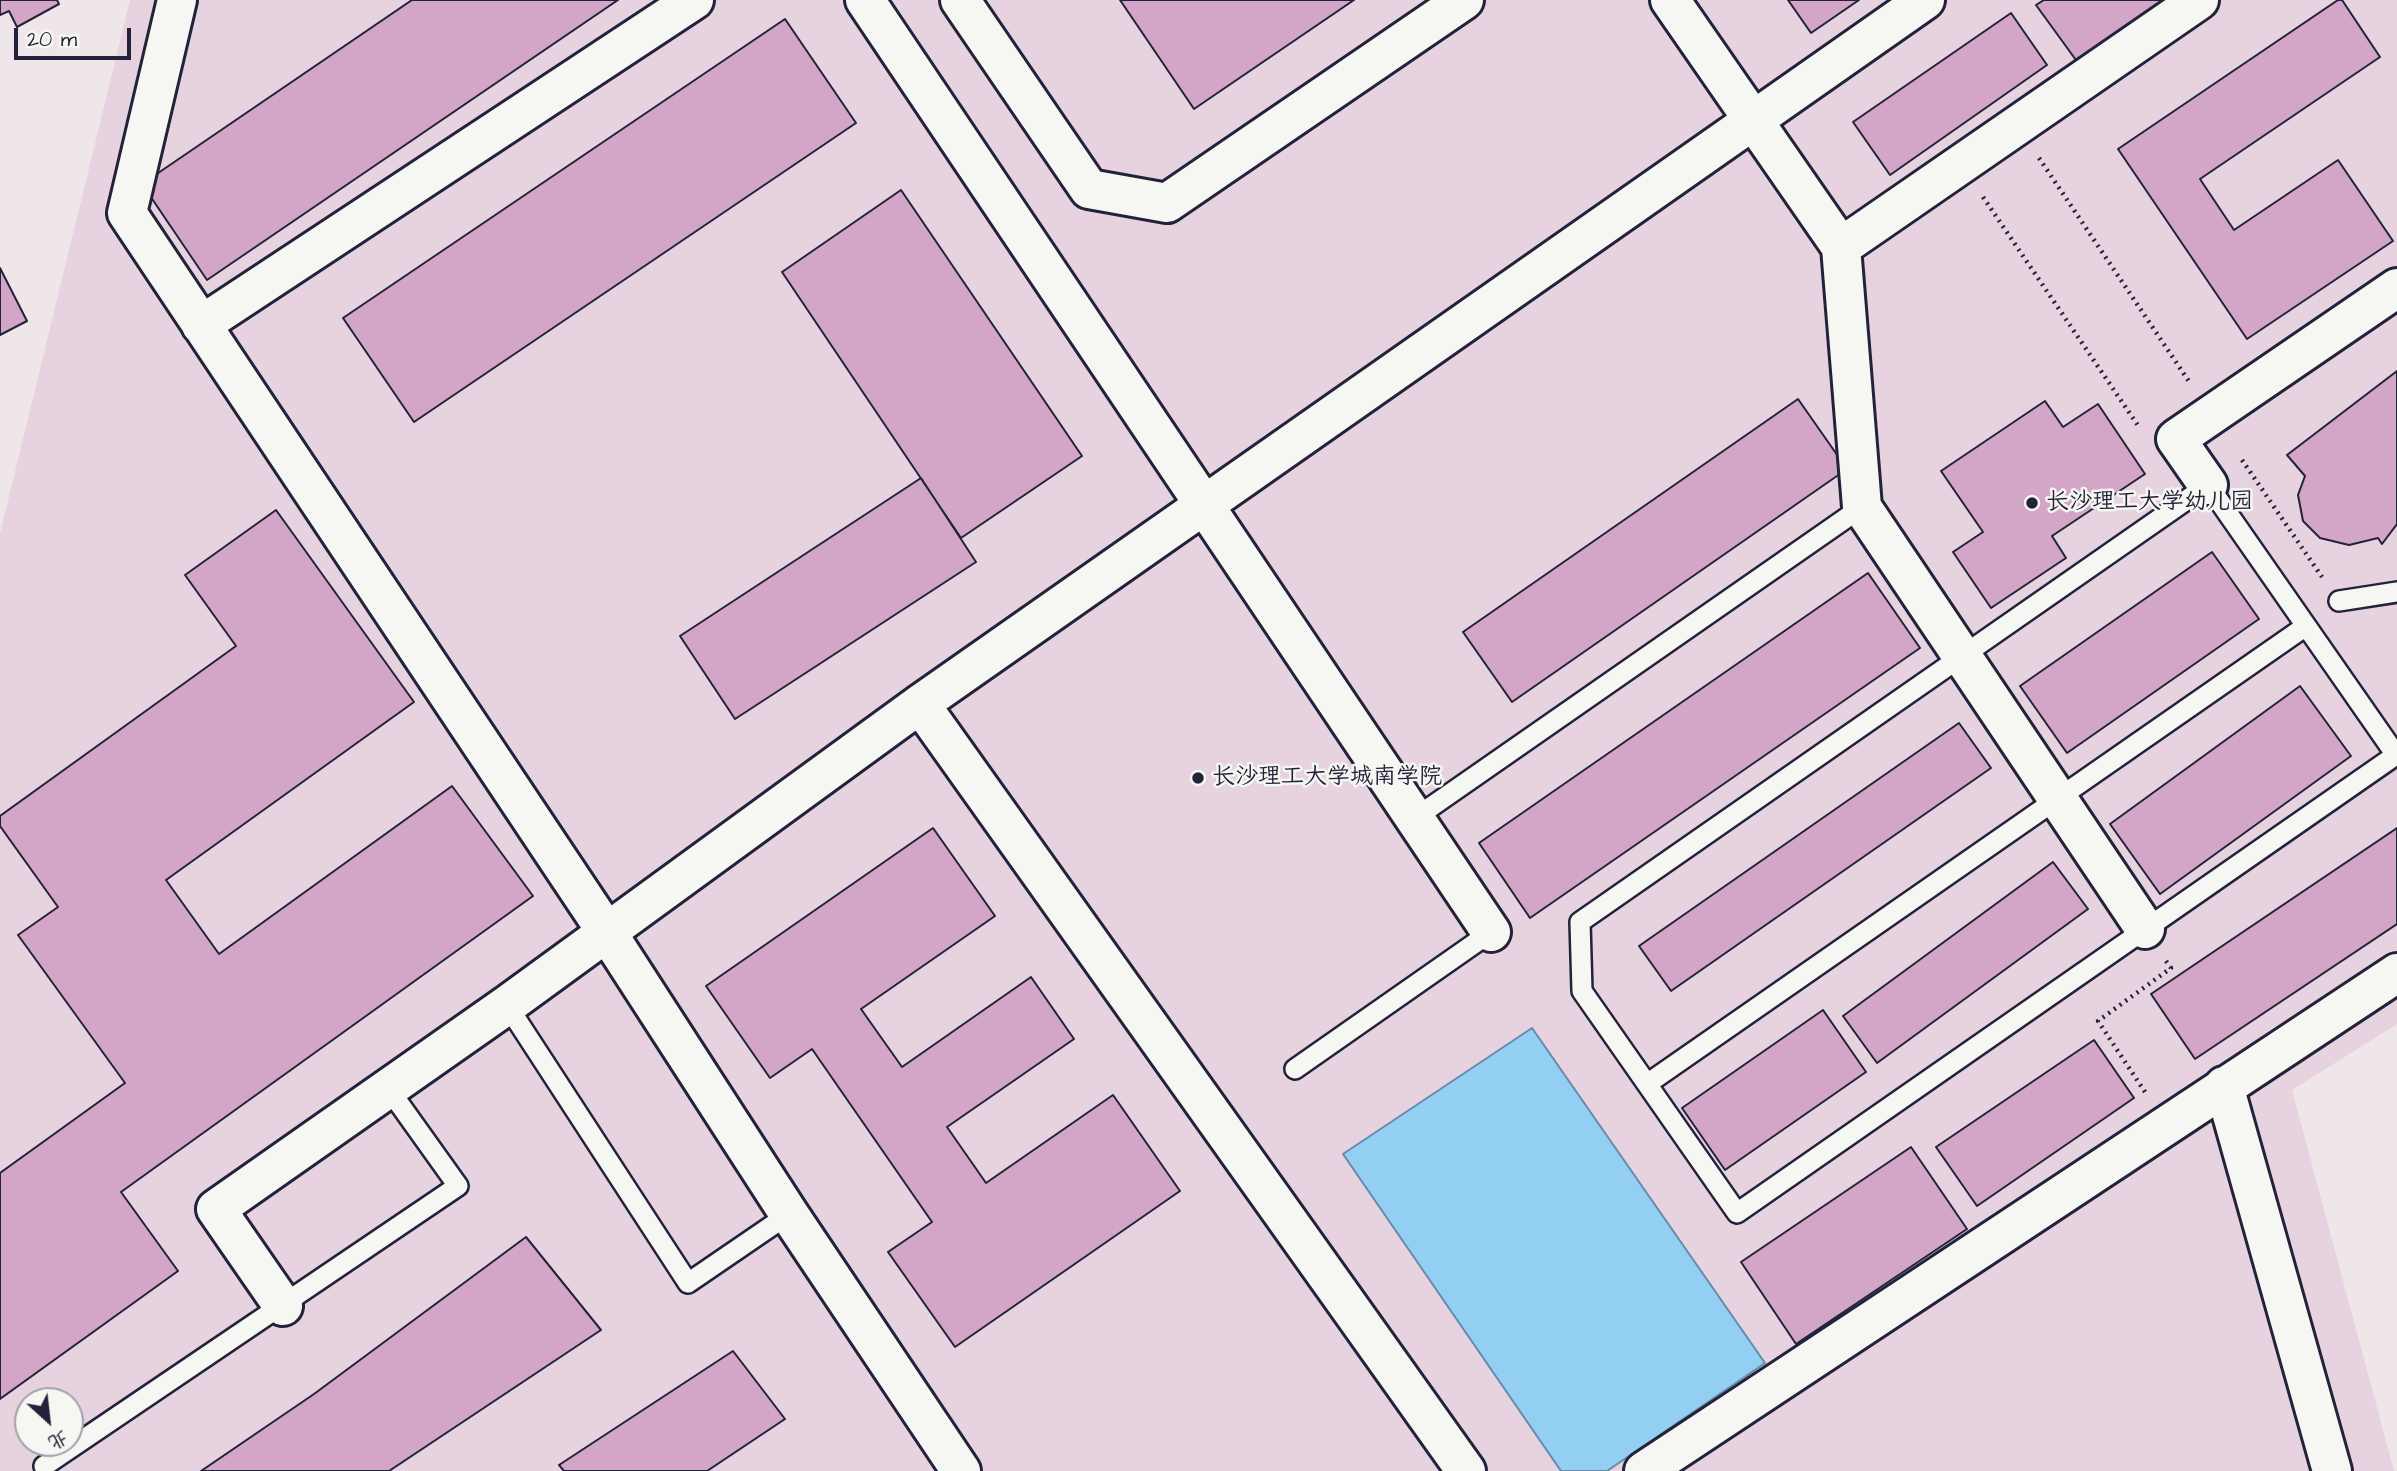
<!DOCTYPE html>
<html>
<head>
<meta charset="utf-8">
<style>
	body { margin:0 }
	#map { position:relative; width:2397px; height:1471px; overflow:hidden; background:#efe6e9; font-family:"Architects Daughter","LXGW WenKai TC",sans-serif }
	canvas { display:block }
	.north { position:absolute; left:14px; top:1387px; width:70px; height:70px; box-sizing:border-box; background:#f6f6f2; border:2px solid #a1a1a9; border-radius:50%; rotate:153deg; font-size:19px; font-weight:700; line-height:28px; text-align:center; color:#22223b }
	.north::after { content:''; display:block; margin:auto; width:24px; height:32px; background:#22223b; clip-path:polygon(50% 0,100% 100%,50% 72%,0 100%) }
	.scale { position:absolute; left:14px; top:28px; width:117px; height:32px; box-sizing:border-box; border:4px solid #22223b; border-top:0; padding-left:9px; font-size:21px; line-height:24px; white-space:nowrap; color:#22223b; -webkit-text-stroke:5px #f6f6f2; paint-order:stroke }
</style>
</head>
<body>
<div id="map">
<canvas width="2397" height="1471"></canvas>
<div class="north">北</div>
<div class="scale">20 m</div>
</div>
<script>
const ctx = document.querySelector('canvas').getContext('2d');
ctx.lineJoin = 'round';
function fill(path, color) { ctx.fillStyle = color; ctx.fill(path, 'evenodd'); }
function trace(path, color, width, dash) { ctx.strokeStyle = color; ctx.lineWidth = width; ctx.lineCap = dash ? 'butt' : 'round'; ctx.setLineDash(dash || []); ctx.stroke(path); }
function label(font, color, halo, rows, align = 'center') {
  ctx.font = font + ' "Architects Daughter","LXGW WenKai TC",sans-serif'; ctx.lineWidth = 5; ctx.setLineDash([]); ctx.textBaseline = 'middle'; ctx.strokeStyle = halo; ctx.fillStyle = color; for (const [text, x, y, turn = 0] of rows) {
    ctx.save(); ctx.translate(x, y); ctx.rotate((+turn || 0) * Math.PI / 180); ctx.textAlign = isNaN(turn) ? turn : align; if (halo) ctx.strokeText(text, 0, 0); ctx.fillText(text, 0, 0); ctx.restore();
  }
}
fill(new Path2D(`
	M130,0H2397V1024L2292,1090L2394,1471H0V533ZM28,1401H70V1443H28Z`), '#e7d3df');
const water = new Path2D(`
	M1532,1028L1765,1363L1607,1471H1561L1343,1154Z`);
fill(water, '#93cff3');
trace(water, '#668aa9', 2);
const building = new Path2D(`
	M0,0H57L59,4L17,27L9,11L0,15Z
	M412,0H618L207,280L142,184Z
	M1120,0H1354L1194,109Z
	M1788,0H1859L1811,33Z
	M2044,0H2175L2081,67L2036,5Z
	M2338,0H2342L2380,57L2200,179L2234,230L2338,160L2393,241L2247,339L2118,149Z
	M2011,13L2047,65L1890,175L1853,122Z
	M785,19L856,123L414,422L343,318Z
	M901,190L1082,456L961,538L782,272Z
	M0,268L27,321L0,335Z
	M2397,371V524L2382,544L2378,538L2349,545L2320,538L2303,521L2298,495L2305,476L2287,455Z
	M1798,399L1847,469L1512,702L1463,632Z
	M2045,401L2063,427L2098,404L2145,474L2052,536L2066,558L1991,608L1953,552L1983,532L1941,471Z
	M921,478L976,562L735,719L680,636Z
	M276,510L414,702L166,880L219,954L452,786L533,896L121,1192L178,1271L0,1399V1173L125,1083L18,935L58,907L0,826V816L236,646L185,575Z
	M2212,552L2259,619L2067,753L2020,686Z
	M1868,573L1920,648L1530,918L1479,843Z
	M2300,686L2351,756L2160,894L2110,824Z
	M1959,723L1991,768L1671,991L1639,946Z
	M933,828L995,916L861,1009L902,1067L1031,977L1074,1039L947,1127L986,1183L1113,1095L1180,1191L955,1347L888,1252L932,1222L812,1049L770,1078L706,986Z
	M2397,828V924L2195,1059L2151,994Z
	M2053,862L2088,909L1877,1063L1843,1016Z
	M1823,1010L1866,1072L1725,1170L1682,1108Z
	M2094,1040L2134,1098L1977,1206L1936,1147Z
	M1911,1147L1967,1229L1796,1344L1741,1262Z
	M526,1237L601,1330L389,1471H201L314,1394Z
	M733,1351L785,1419L707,1471H564L559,1465Z`);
fill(building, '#d3a6c7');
trace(building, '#22223b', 2);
const lane = new Path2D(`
	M2208,485L2396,755L1737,1213L1582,991L1580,922Z
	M2339,601L2397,592
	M1415,818L1862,507
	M507,1005L688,1283L789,1214
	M1295,1069L1491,932
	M1647,1084L2306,626
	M44,1466L458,1186L388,1088`);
const street = new Path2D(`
	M177,0L127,213L606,931L789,1214L961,1471
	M865,0L1491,932
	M960,0L1089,189L1167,203L1464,0
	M1670,0L1841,247L1862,507L2145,929
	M1841,247L2199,0
	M201,325L694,0
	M2208,485L2176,439L2397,288
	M920,704L1466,1471
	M2224,1086L2332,1471
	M283,1306L216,1209L507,1005L920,704L1925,0
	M1644,1471L2397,973`);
trace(lane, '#22223b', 24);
trace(street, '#22223b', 44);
trace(new Path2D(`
	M2039,158L2190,383
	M1983,197L2139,427
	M2242,460L2322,577
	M2145,1092L2098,1021L2171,968L2166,961`), '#22223b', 4.5, [2, 5]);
trace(lane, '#f6f6f2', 19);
trace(street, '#f6f6f2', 38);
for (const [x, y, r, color] of [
	[2032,503,7,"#22223b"],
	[1198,778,7,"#22223b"]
]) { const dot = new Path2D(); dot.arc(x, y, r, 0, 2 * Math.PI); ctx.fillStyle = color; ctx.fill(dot); trace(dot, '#f6f6f2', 2.5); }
label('23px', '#22223b', '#f6f6f2', [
	["长沙理工大学幼儿园",2046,503],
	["长沙理工大学城南学院",1212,778]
], 'left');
</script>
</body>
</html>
